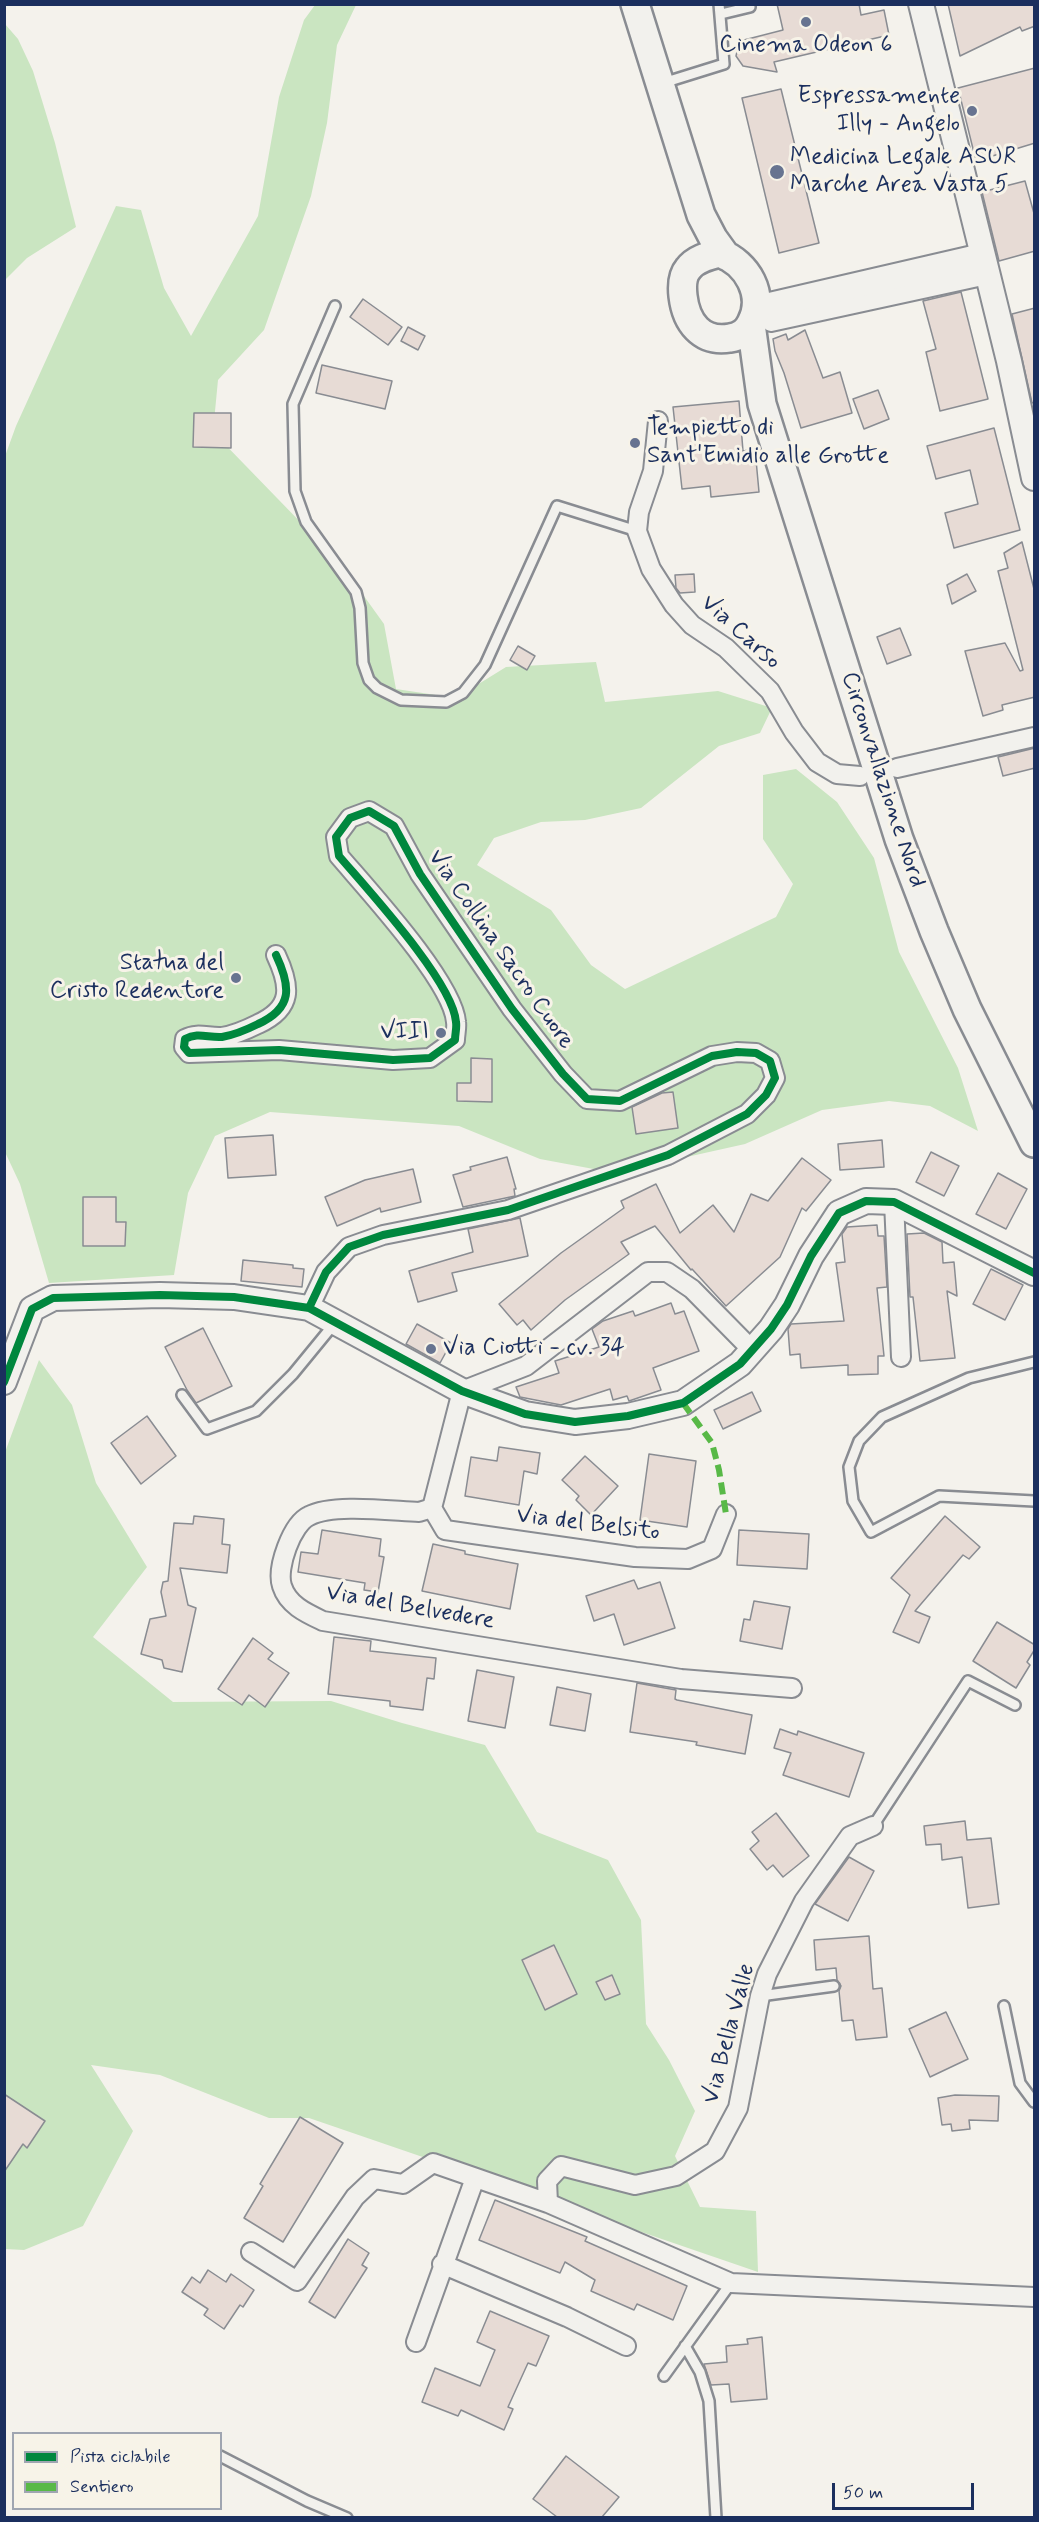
<!DOCTYPE html>
<html>
<head>
<meta charset="utf-8">
<style>
	body { margin:0 }
	#map { position:relative; width:1039px; height:2522px; overflow:hidden; background:#f4f2ec; font-family:Mynerve,sans-serif }
	canvas { display:block }
	.frame { position:absolute; inset:0; border:6px solid #1b2f5e; pointer-events:none }
	.legend { position:absolute; left:12px; top:2432px; width:210px; height:78px; box-sizing:border-box; background:#f7f3e8; border:2px solid #9fa5b1; margin:0; padding:8px 10px; list-style:none; font-size:18px; color:#1b2f5e }
	.legend li { display:flex; align-items:center; gap:12px; height:30px }
	.legend b { width:30px; border:2px solid #9fa5b1 }
	.scale { position:absolute; left:832px; top:2483px; width:142px; height:27px; box-sizing:border-box; border:3px solid #1b2f5e; border-top:0; padding-left:8px; font-size:18px; line-height:21px; white-space:nowrap; color:#1b2f5e; -webkit-text-stroke:4px #f7f3e8; paint-order:stroke }
</style>
</head>
<body>
<div id="map">
<canvas width="1039" height="2522"></canvas>
<div class="frame"></div>
<ul class="legend">
<li><b style="height:8px;background:#00873e"></b>Pista ciclabile</li>
<li><b style="height:8px;background:#58b947"></b>Sentiero</li>
</ul>
<div class="scale">50 m</div>
</div>
<script>
const ctx = document.querySelector('canvas').getContext('2d');
ctx.lineJoin = 'round';
function fill(path, color) { ctx.fillStyle = color; ctx.fill(path, 'evenodd'); }
function trace(path, color, width, dash) { ctx.strokeStyle = color; ctx.lineWidth = width; ctx.lineCap = dash ? 'butt' : 'round'; ctx.setLineDash(dash || []); ctx.stroke(path); }
function label(font, color, halo, rows, align = 'center') {
  ctx.font = font + ' Mynerve,sans-serif'; ctx.lineWidth = 6; ctx.setLineDash([]); ctx.textBaseline = 'middle'; ctx.strokeStyle = halo; ctx.fillStyle = color; for (const [text, x, y, turn = 0] of rows) {
    ctx.save(); ctx.translate(x, y); ctx.rotate((+turn || 0) * Math.PI / 180); ctx.textAlign = isNaN(turn) ? turn : align; if (halo) ctx.strokeText(text, 0, 0); ctx.fillText(text, 0, 0); ctx.restore();
  }
}
fill(new Path2D(`
	M315,5H356L337,45L327,123L311,196L264,330L218,380L213,432L341,564L384,624L396,689L456,698L506,667L596,662L605,702L718,691L772,708L760,733L719,746L641,808L585,820L541,822L494,838L477,865L551,910L591,965L625,989L776,917L793,884L763,839V775L796,769L837,802L874,858L899,952L958,1068L978,1131L930,1106L889,1101L822,1110L745,1144L615,1173L540,1159L459,1126L270,1112L215,1136L188,1193L174,1275L49,1283L20,1184L5,1152L4,459L16,426L116,206L141,210L164,288L191,336L258,216L279,97L304,20Z
	M5,24L18,39L33,71L55,143L76,227L27,258L5,280Z
	M39,1360L72,1405L96,1483L147,1567L93,1637L173,1702L331,1701L402,1723L485,1745L537,1832L608,1860L641,1920L646,2024L669,2060L695,2111L675,2156L700,2207L756,2211L758,2272L309,2118H269L160,2075L91,2065L133,2131L83,2226L24,2250L5,2249L4,1455Z`), '#cae5c1');
const building = new Path2D(`
	M777,4H859L861,15L884,10L889,35L774,62L777,72L743,66L736,56L739,43L744,40L783,30Z
	M948,4H1035V26L1022,31L1020,27L960,56Z
	M1035,68V143L976,161L958,88Z
	M781,89L819,243L779,253L742,98Z
	M1025,181L1035,217V251L999,261L982,192Z
	M961,292L988,399L940,411L926,352L936,349L923,301Z
	M363,299L402,327L388,345L350,317Z
	M1035,308V402L1032,403L1012,314Z
	M408,327L425,336L418,350L401,341Z
	M805,330L823,378L840,372L852,413L801,428L784,373L775,351L773,339L786,334L788,340Z
	M322,365L392,381L385,409L316,393Z
	M878,390L889,419L864,429L853,399Z
	M739,401L743,451L755,449L759,492L711,497L710,486L682,489L673,407Z
	M194,413H231V448L193,447Z
	M994,428L1020,530L954,548L945,513L978,504L970,470L936,479L927,446Z
	M1022,542L1035,593V697L1002,705L1003,710L983,716L965,651L1005,643L1020,671L1023,670L998,571L1008,568L1004,553Z
	M694,574L695,592L680,593L676,588L675,575Z
	M967,574L976,591L952,604L947,585Z
	M900,628L911,655L887,664L877,637Z
	M518,646L535,656L527,670L510,660Z
	M1035,748V768L1003,776L998,757Z
	M471,1058L492,1059V1102L457,1101V1083H471Z
	M673,1092L678,1128L636,1134L632,1107L662,1093Z
	M273,1135L276,1175L228,1178L225,1138Z
	M882,1140L884,1167L840,1170L838,1144Z
	M931,1152L959,1166L944,1196L916,1182Z
	M507,1157L516,1189H514L515,1196L463,1207L453,1175L471,1170L470,1167Z
	M802,1158L831,1180L806,1211L802,1208L780,1257L726,1306L692,1269L691,1270L655,1226L621,1242L629,1254L565,1300L531,1330L523,1320L517,1325L499,1304L561,1253L624,1208L621,1201L656,1184L680,1233L713,1205L734,1232L751,1194L768,1201Z
	M413,1169L421,1202L381,1212L380,1208L337,1226L325,1197L365,1180Z
	M998,1173L1027,1189L1006,1229L976,1214Z
	M83,1197H116V1222H126L125,1246H83Z
	M520,1218L528,1256L452,1273L457,1291L418,1302L409,1271L473,1252L468,1229Z
	M877,1225L878,1236H884L887,1287L877,1288L884,1356H878V1374L848,1375V1365L801,1368L800,1354L790,1355L788,1329L791,1324L844,1321L836,1263L845,1262L842,1234L847,1227Z
	M924,1233L942,1242L943,1263L954,1262L957,1296L947,1291L955,1358L920,1361L913,1297H910L907,1234Z
	M243,1260L293,1265V1268L304,1269L302,1287L241,1281Z
	M991,1269L1023,1285L1005,1320L973,1304Z
	M671,1303L675,1314L684,1311L699,1351L653,1368L661,1390L629,1401L627,1396L613,1400L610,1389L561,1405L520,1397L516,1387L559,1373L555,1361L599,1347L592,1329L603,1321L633,1311L635,1316Z
	M417,1324L451,1343L440,1363L406,1344Z
	M203,1328L232,1386L196,1403L187,1390L165,1347Z
	M752,1392L761,1411L723,1429L714,1410Z
	M147,1416L176,1456L141,1484L111,1443Z
	M499,1447L540,1453L537,1474L524,1471L519,1505L465,1496L471,1457L497,1461Z
	M649,1454L696,1461L687,1527L640,1520Z
	M585,1456L618,1486L591,1515L576,1500L579,1496L562,1480Z
	M194,1516L224,1519L222,1544L230,1545L227,1573L180,1568L188,1605L196,1608L182,1672L164,1668L162,1660L141,1654L150,1619L166,1616L161,1592L163,1582L168,1581L174,1523L193,1524Z
	M945,1516L980,1547L969,1559L963,1555L915,1611L930,1617L919,1643L893,1632L910,1595L891,1578Z
	M322,1530L381,1539L379,1556L384,1557L378,1592L364,1590L365,1583L298,1572L301,1552L318,1554Z
	M739,1530L809,1534L807,1569L737,1565Z
	M433,1544L465,1551V1554L518,1564L510,1609L422,1591Z
	M634,1580L638,1589L660,1582L675,1628L624,1645L614,1614L594,1621L586,1596Z
	M754,1601L790,1607L782,1649L740,1641L744,1619L750,1620Z
	M997,1622L1035,1645V1649L1027,1662L1030,1665L1016,1688L973,1661Z
	M334,1637L371,1641L370,1651L436,1658L434,1679L427,1678L423,1710L390,1706V1701L328,1694Z
	M253,1638L273,1653L268,1659L289,1673L265,1707L249,1695L242,1705L218,1689Z
	M477,1670L514,1677L505,1728L468,1721Z
	M637,1683L676,1690L675,1699L677,1700L752,1715L745,1754L696,1745L697,1742L630,1732Z
	M557,1687L591,1694L585,1731L550,1725Z
	M780,1729L797,1735L798,1731L864,1753L849,1797L783,1775L791,1753L774,1748Z
	M776,1813L809,1856L783,1877L773,1865L767,1870L750,1849L759,1841L752,1832Z
	M965,1821L967,1840L991,1838L999,1904L968,1908L962,1857L942,1860L941,1844L926,1845L924,1826Z
	M849,1857L874,1871L848,1921L815,1904Z
	M869,1936L873,1989L882,1988L887,2037L856,2040L853,2020L842,2021L839,1991L841,1986L837,1980L836,1968L816,1970L814,1940Z
	M554,1945L577,1994L545,2010L522,1960Z
	M612,1975L620,1994L605,2000L596,1982Z
	M946,2012L968,2059L930,2077L909,2029Z
	M4,2094L45,2121L27,2148L23,2144L4,2172Z
	M955,2095L999,2096L998,2121L969,2120L970,2129L952,2131L951,2124L942,2125L938,2098Z
	M300,2117L343,2143L283,2242L244,2218L263,2186L260,2184Z
	M495,2200L587,2237L585,2241L687,2286L673,2320L637,2304L634,2310L591,2291L595,2280L565,2262L560,2273L479,2240Z
	M348,2239L369,2253L362,2265L367,2268L335,2318L309,2302Z
	M208,2270L226,2282L231,2274L254,2290L243,2307L240,2305L224,2329L204,2315L208,2309L182,2292L192,2277L200,2283Z
	M490,2311L549,2336L536,2366L528,2363L508,2407L513,2409L504,2430L461,2410L458,2416L422,2402L435,2368L480,2386L495,2350L477,2342Z
	M762,2337L767,2399L731,2402L729,2384L711,2385L704,2364L727,2362L726,2346L748,2344L747,2339Z
	M566,2456L619,2497L602,2517H557L533,2499Z`);
fill(building, '#e7dbd5');
trace(building, '#898c92', 1.5);
const service = new Path2D(`
	M721,14L750,7L749,4
	M663,83L724,64L719,4
	M335,306L293,404L295,491L306,522L356,592L360,608L363,663L369,680L377,688L401,700L446,702L463,693L485,665L557,506L637,531
	M1034,1362L969,1378L882,1417L859,1441L849,1467L853,1501L871,1532L939,1496L1034,1501
	M182,1395L207,1429L256,1411L293,1374L334,1324
	M873,1826L968,1681L1015,1705
	M760,1996L834,1986
	M1004,2006L1020,2083L1034,2102
	M685,2346L700,2372L709,2401L716,2518
	M664,2376L731,2283
	M220,2456L307,2501L347,2518`);
const minor = new Path2D(`
	M771,322L987,275
	M658,421L653,471L639,512L637,531L651,569L674,605L692,625L726,648L770,691L794,732L817,762L837,774L860,776
	M897,768L1034,737
	M276,955C291,987 293,1008 258,1024C246,1030 234,1035 222,1037C208,1038 198,1032 185,1039L184,1047L189,1053L279,1050L393,1060L430,1058L455,1040C455,1034 457,1028 456,1022C453,982 367,889 339,856L336,837L350,818L369,811L394,826L420,874L512,1009L563,1074L587,1099L620,1101L712,1056L737,1052L756,1053L770,1061L775,1078L766,1095L747,1114L668,1155L508,1210L383,1235L349,1247L326,1272L309,1308
	M894,1202L901,1357
	M753,1351L692,1289L667,1272H648L526,1366L462,1391L432,1508L419,1512C392,1511 333,1503 309,1516C292,1524 276,1568 282,1586C288,1605 306,1613 323,1621L681,1679L792,1688
	M432,1508L445,1530L635,1557L688,1559L712,1549L726,1514
	M873,1826L850,1836L804,1901L767,1974L760,1996L738,2108L715,2151L676,2176L635,2185L561,2166L547,2181L548,2203L731,2283L1034,2297
	M251,2252L297,2281L355,2197L374,2179L403,2184L433,2163L548,2203
	M442,2264L567,2317L626,2346
	M416,2342L475,2178`);
const tertiary = new Path2D(`
	M921,4L1009,361L1034,478
	M756,311L770,305L982,256
	M4,1382L32,1309L53,1298L160,1295L234,1297L309,1308L462,1391L525,1414L575,1422L628,1416L683,1403L740,1364L771,1329L787,1305L811,1256L839,1213L866,1201L894,1202L1034,1273`);
const secondary = new Path2D(`
	M635,4L701,215L713,238L726,256
	M720,253C747,263 766,295 751,323C747,332 739,337 730,338C701,343 686,322 683,296C682,287 682,276 688,269C695,259 708,256 720,253Z
	M751,324L762,404L899,839L934,931L967,1009L1034,1143`);
trace(service, '#898c92', 14);
trace(minor, '#898c92', 22);
trace(tertiary, '#898c92', 28);
trace(secondary, '#898c92', 32);
trace(service, '#f2f1ed', 9);
trace(minor, '#f2f1ed', 18);
trace(tertiary, '#f2f1ed', 24);
trace(secondary, '#f2f1ed', 27);
trace(new Path2D(`
	M683,1403L712,1443L719,1470L726,1514`), '#58b947', 6, [12, 6]);
trace(new Path2D(`
	M276,955C291,987 293,1008 258,1024C246,1030 234,1035 222,1037C208,1038 198,1032 185,1039L184,1047L189,1053L279,1050L393,1060L430,1058L455,1040C455,1034 457,1028 456,1022C453,982 367,889 339,856L336,837L350,818L369,811L394,826L420,874L512,1009L563,1074L587,1099L620,1101L712,1056L737,1052L756,1053L770,1061L775,1078L766,1095L747,1114L668,1155L508,1210L383,1235L349,1247L326,1272L309,1308
	M4,1382L32,1309L53,1298L160,1295L234,1297L309,1308L462,1391L525,1414L575,1422L628,1416L683,1403L740,1364L771,1329L787,1305L811,1256L839,1213L866,1201L894,1202L1034,1273`), '#00873e', 8);
for (const [x, y, r, color] of [
	[806,22,6,"#677390"],
	[972,111,6,"#677390"],
	[777,172,8,"#677390"],
	[635,443,6,"#677390"],
	[236,978,6,"#677390"],
	[441,1033,6,"#677390"],
	[431,1349,6,"#677390"]
]) { const dot = new Path2D(); dot.arc(x, y, r, 0, 2 * Math.PI); ctx.fillStyle = color; ctx.fill(dot); trace(dot, '#f7f3e8', 2); }
label('24px', '#1b2f5e', '#f7f3e8', [
	["Cinema Odeon 6",806,46,"center"],
	["Espressamente",960,97],
	["Illy - Angelo",960,125],
	["Medicina Legale ASUR",790,158,"left"],
	["Marche Area Vasta 5",790,186,"left"],
	["Tempietto di",647,429,"left"],
	["Sant'Emidio alle Grotte",647,457,"left"],
	["Statua del",224,964],
	["Cristo Redentore",224,992],
	["VIII",429,1033],
	["Via Ciotti - cv. 34",443,1349,"left"]
], 'right');
label('24px', '#1b2f5e', '#f7f3e8', [
	["Via Carso",740,633,42],
	["Circonvallazione Nord",882,780,72],
	["Via Collina Sacro Cuore",500,950,55],
	["Via del Belsito",588,1525,7],
	["Via del Belvedere",410,1608,10],
	["Via Bella Valle",730,2034,-75]
]);
</script>
</body>
</html>
